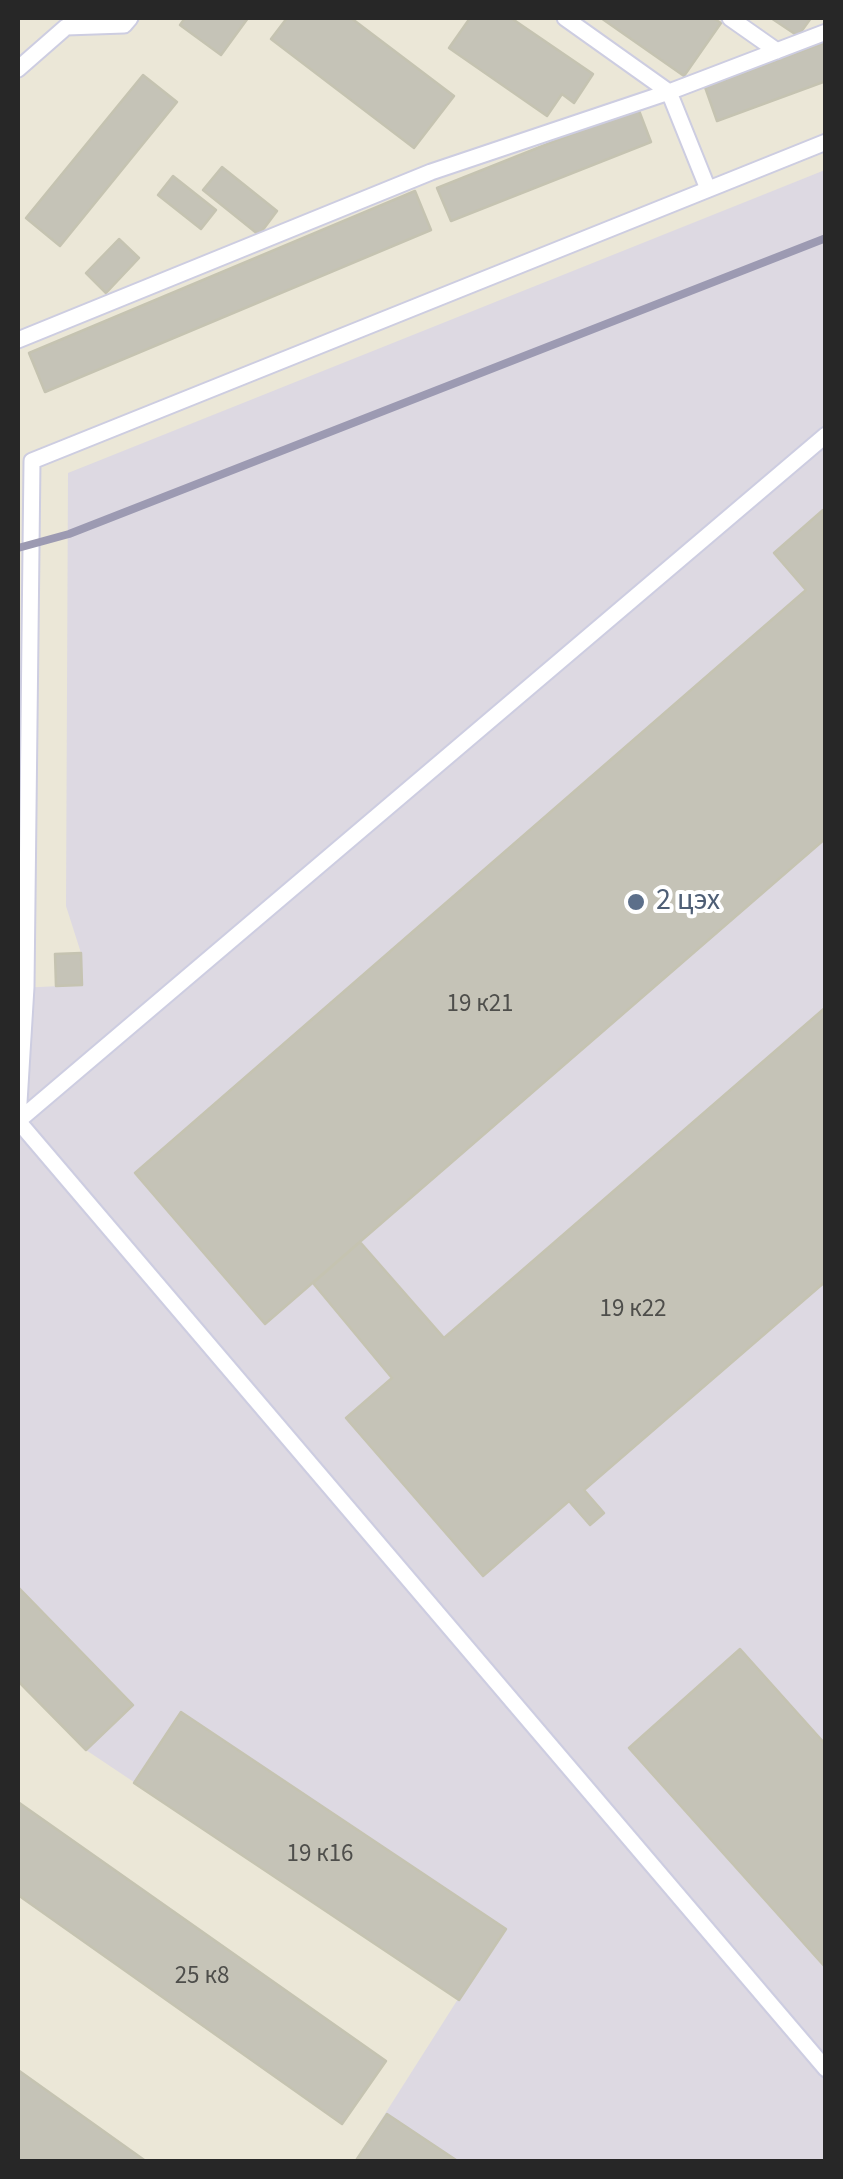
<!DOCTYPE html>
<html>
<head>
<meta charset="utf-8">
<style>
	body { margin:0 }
	#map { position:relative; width:843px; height:2179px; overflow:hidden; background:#ebe7d7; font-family:"Source Sans 3",sans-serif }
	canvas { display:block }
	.frame { position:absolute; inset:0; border:20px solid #272727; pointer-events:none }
</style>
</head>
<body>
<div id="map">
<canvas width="843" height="2179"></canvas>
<div class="frame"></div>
</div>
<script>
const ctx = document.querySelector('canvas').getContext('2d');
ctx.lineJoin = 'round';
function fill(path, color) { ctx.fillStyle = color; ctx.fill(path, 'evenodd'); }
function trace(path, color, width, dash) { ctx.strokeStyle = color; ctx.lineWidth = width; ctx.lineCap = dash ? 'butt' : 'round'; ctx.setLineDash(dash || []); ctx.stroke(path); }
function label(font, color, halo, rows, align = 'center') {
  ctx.font = font + ' "Source Sans 3",sans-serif'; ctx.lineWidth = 8; ctx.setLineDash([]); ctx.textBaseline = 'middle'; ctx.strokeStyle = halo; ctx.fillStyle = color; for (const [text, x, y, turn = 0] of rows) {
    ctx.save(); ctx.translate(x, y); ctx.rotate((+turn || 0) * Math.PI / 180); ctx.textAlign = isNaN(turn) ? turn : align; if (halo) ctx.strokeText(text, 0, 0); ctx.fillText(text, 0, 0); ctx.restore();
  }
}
fill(new Path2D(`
	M825,170V2161H355L458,1999L86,1750L18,1681V988L82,985L81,953L66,906L68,473Z`), '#ddd9e2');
const building = new Path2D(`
	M185,18H248L221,55L180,25Z
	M287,18H351L454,96L414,148L271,39Z
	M470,18H511L593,74L574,103L562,94L547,116L449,48Z
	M601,18H713L721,23L684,76Z
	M771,18H811L798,36Z
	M826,42V81L717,121L705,87Z
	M143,75L177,102L60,246L26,218Z
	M638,108L651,142L451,221L437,188Z
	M222,167L277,211L259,235L203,190Z
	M173,176L216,210L201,229L158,195Z
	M415,191L431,230L45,392L29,353Z
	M119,239L139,258L106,293L86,273Z
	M823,510L826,838L265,1324L135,1173L806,590L774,553Z
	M81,953L82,985L56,986L55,954Z
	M826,1007V1281L584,1490L604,1513L590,1525L569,1501L483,1576L346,1418L392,1378L313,1283L360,1242L444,1338Z
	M18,1587L133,1705L86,1750L18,1681Z
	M740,1649L826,1745V1968L629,1748Z
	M181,1712L506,1929L459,2000L134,1783Z
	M18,1802L386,2061L342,2124L18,1895Z
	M18,2070L147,2162H18Z
	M387,2114L459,2162H355Z`);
fill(building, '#c5c3b7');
trace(building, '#c5c3b1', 2.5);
const lane = new Path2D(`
	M565,18L669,92L708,189
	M730,18L777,51
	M18,69L66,27L124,25L130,18
	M18,340L431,172L669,92L826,32
	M18,1119L26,987L32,461L826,142
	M18,1121L826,2069
	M18,1121L826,435`);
trace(lane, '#cdcde1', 19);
trace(lane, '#fff', 15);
trace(new Path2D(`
	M18,548L69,534L826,238`), '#9c9ab2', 8);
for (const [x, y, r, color] of [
	[636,902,10,"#5c6f8a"]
]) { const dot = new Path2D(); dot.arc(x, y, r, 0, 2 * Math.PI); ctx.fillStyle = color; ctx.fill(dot); trace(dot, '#fff', 4); }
label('25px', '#4e4e4b', null, [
	["19 к21",480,1006],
	["19 к22",633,1311],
	["19 к16",320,1856],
	["25 к8",202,1978]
]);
label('30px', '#4e5e75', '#fff', [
	["2 цэх",656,902]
], 'left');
</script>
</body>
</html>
